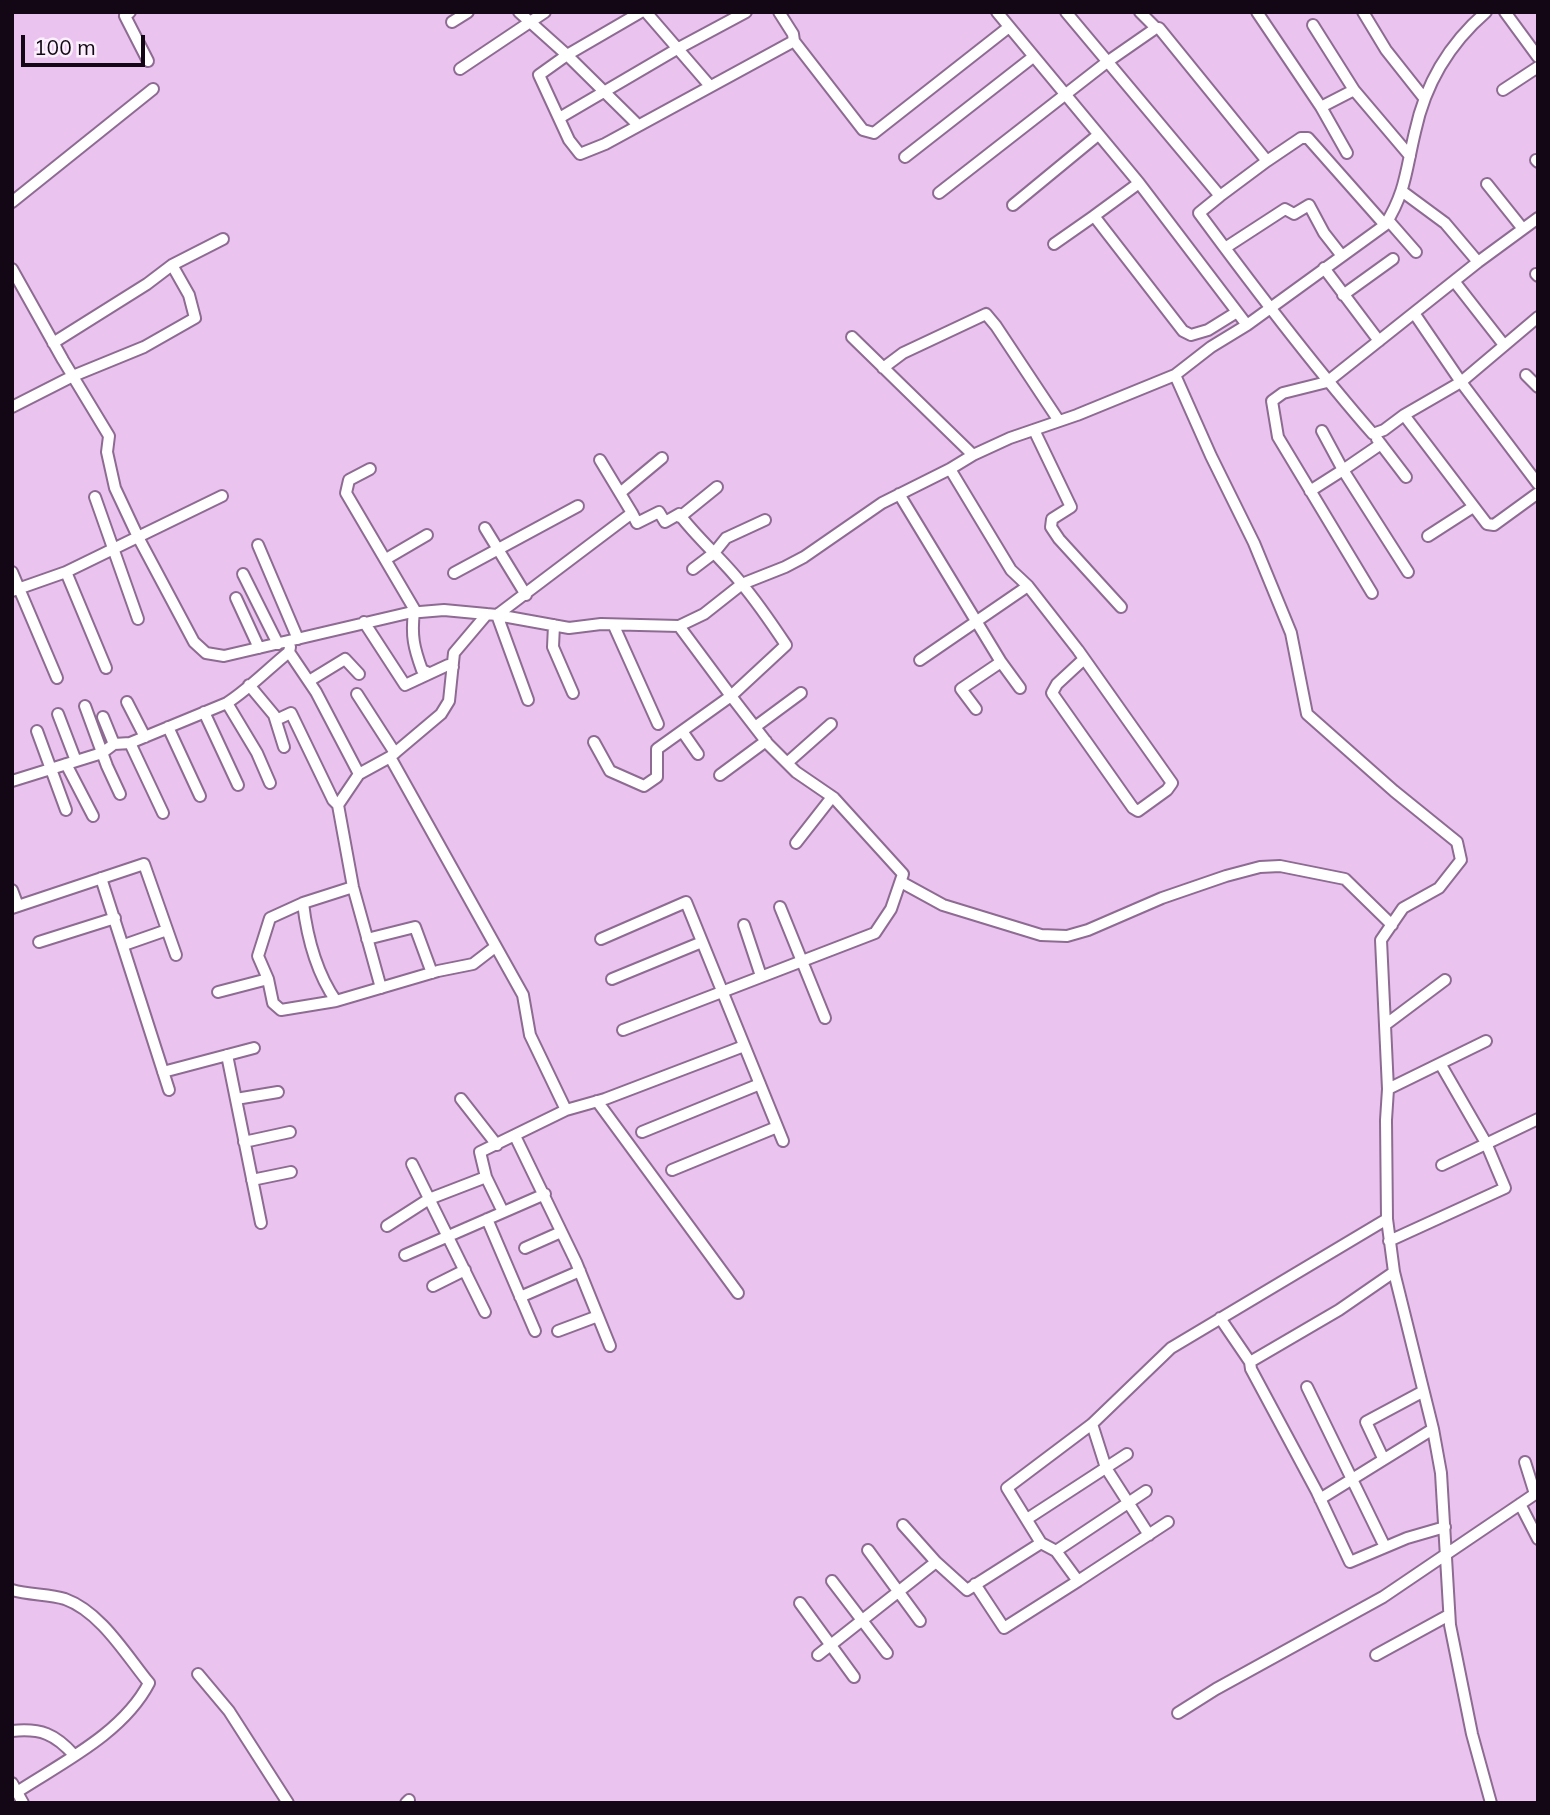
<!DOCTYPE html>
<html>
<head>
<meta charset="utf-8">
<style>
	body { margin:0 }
	#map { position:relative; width:1550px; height:1815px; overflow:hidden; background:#eac4ef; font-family:Mulish,sans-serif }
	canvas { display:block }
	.frame { position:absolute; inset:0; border:14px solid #130715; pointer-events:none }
	.scale { position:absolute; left:21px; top:35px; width:124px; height:32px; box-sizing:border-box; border:4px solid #130715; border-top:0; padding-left:9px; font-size:21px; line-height:24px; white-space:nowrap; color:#130715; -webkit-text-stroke:5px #fbeffc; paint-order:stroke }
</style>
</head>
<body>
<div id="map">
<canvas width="1550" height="1815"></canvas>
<div class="frame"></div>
<div class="scale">100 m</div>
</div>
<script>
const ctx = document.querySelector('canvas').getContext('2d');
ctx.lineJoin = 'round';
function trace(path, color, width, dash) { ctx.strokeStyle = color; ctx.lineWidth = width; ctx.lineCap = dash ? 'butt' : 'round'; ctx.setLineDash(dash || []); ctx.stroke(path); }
const minor = new Path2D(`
	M130,12L125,16L148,61
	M519,12L567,55L638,125
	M641,12L567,55L539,75L569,140L580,154L605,144L794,41
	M646,12L710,86
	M779,12L793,34L794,41L863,130L874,133L1009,27
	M997,12L1139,183L1247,325
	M1066,12L1220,196L1199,213C1255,289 1311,363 1373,434L1384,430L1404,415L1487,524L1494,525L1538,493
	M1140,12L1156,28H1159L1267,161L1220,196
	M1257,12L1321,107L1354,90L1410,156
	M1363,12L1386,50L1424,98
	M1505,12L1538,57
	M452,22L468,12
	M1313,25L1354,90
	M460,69L545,12
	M1503,90L1538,67
	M1321,107L1347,153
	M561,117L677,49L746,12
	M905,157L1033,57
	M1536,160L1538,162
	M1267,161L1301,138H1308L1385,225
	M1139,183L1094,216L1183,331L1191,335L1208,330L1237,312
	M1487,184L1523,229
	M939,193L1107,62L1156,28
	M12,202L153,89
	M1013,205L1098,135
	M1388,220L1416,252
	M1054,244L1094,216
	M1225,248L1285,209L1294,214L1309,205L1324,233L1342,256
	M1478,262L1538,218
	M1324,268L1379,341
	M12,269L63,360L109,436L107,452L115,488L138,537L194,642L206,653L224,656L408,613L444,610L497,615L569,628L601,624L679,626L704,614L742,584L785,567L804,557L882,503L950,469L973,455L1010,438L1077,415L1175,375L1211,347L1247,325L1385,225C1406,192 1406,169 1415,132C1425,85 1449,44 1486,12
	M1536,274L1538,276
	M1454,281L1504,345
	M1343,295L1393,259
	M1414,313L1461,382L1538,484
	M852,337L973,455
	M53,343L147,284L172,265L223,239
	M883,368L903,353L986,314L996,326L1059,421
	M1175,375L1211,456L1254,543L1291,633L1307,714L1394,791L1457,842L1461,860L1439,888L1403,908L1381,940L1388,1089L1386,1120L1387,1219L1394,1272L1433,1429L1441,1473L1450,1625L1472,1734L1491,1803
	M1526,375L1538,387
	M12,407L73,376L144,347L195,318L189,295L172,265
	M1404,415L1461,382L1538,317
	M1034,430L1071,507L1052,519L1051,527L1059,539L1121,607
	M1377,439L1406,477
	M1381,444L1343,470L1408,572
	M600,460L632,513
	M370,469L349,480L346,493L416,612
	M950,469L1011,570L1028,586L1078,650L1172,783L1167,790L1138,811L1133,808L1052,693L1057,684L1084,659
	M1310,491L1343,470L1322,431
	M620,493L662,458
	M899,494L1001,662L1020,688
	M95,497L138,619
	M680,517L717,487
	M485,528L526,595
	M1428,536L1473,507
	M258,545L298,639
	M386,559L427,535
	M693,569L714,553L726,538L765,520
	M12,572L57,678
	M66,572L106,668
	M454,573L578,506
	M243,574L278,644
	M12,591L66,572L222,496
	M1372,593L1278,437L1272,401L1283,393L1327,382L1478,262L1445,223L1403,192
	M236,598L259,648
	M414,612C411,636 414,648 422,670L429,673
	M364,622L405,685L448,665L453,667
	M554,625L553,647L573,693
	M614,626L658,724
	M289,652L316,692L359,774L390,757L441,714L449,701L454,653L487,614
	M920,660L1028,586
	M309,681L345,659L359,674
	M249,685L274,715L284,747
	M357,694L395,753
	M528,700L497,615L632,513L637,523L659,512L665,522L679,514C698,539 722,559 741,583C758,603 772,624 786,645L731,696L679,626
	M127,702L145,737
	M227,703L257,753L270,783
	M85,706L107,766L120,794
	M976,709L961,689L1001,662
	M204,712L238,785
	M58,714L76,761
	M103,717L114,744
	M276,720L291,713L333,800L338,805L353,887L381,988
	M168,727L200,796
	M755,727L801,693
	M37,731L66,810
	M682,731L698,754
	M594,742L610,771L644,786L657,777V749L731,696L768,744L796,772L834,798L903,874L891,909L875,933L623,1030
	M130,743L163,813
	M390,757L523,995L530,1035L566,1110
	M787,763L831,724
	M66,764L93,816
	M720,775L766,741
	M12,781L102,753L114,744L130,743L227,703C249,689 269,668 289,652L290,647
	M338,805L359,774
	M796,843L832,797
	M101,878L169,1090
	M901,882L943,905L1041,935L1067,936L1088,930L1162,898L1226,876L1260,867L1280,866L1345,879L1392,925
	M353,887L303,903L270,918L258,956L268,979L273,1003L281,1010L336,1001L438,971L473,964L495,947
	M12,890L18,906
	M303,903C307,937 316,972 336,1001
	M780,907L825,1018
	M12,908L144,864L176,955
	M744,925L761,976
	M367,939L415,927L432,973
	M601,939L686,902L783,1141
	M39,942L115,918
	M124,945L167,930
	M612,979L702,942
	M218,992L268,979
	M1385,1025L1445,980
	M227,1055L261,1223
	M163,1072L254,1048
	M1388,1089L1486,1041
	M236,1099L278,1092
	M461,1099L497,1145
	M597,1101L738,1293
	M642,1132L760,1084
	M515,1136L576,1262L610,1346
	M244,1142L290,1132
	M412,1164L485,1312
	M1442,1165L1538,1119
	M672,1170L777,1127
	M252,1180L291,1172
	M503,1212L486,1177L480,1152L566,1110L605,1099L744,1046
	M487,1219L535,1331
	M387,1226L429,1199L486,1177
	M1389,1241L1505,1188L1486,1143L1441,1065
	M525,1248L561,1232
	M405,1255L545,1194
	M433,1286L465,1270
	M520,1297L580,1271
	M1220,1318L1250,1362L1251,1369L1317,1492L1350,1562L1407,1538L1445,1527
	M558,1331L598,1316
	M1250,1362L1339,1310L1394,1272
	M1307,1387L1385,1547
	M1092,1424L1106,1468L1149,1535
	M1383,1458L1366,1422L1422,1392
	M1525,1462L1535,1494
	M1320,1499L1433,1429
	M1520,1504L1538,1539
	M1027,1519L1127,1454
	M903,1525L936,1562L967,1590L1041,1543
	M868,1550L920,1621
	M1056,1551L1146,1491
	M832,1581L887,1653
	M1078,1581L1168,1522
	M975,1584L1004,1628L1078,1581L1056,1551L1041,1543L1007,1488L1092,1424L1171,1348L1387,1219
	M12,1590C29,1595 49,1594 65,1599C101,1612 126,1655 149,1683C123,1733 63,1762 17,1792
	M800,1603L854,1677
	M818,1655L936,1562
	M1376,1655L1449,1615
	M198,1674L229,1711L288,1803
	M1178,1713L1216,1689L1383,1597L1538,1492
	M12,1731C41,1728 55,1734 74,1755
	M12,1783L23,1803
	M406,1803L409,1800`);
trace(minor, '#8e6b92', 14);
trace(minor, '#fff', 10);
</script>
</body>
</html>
